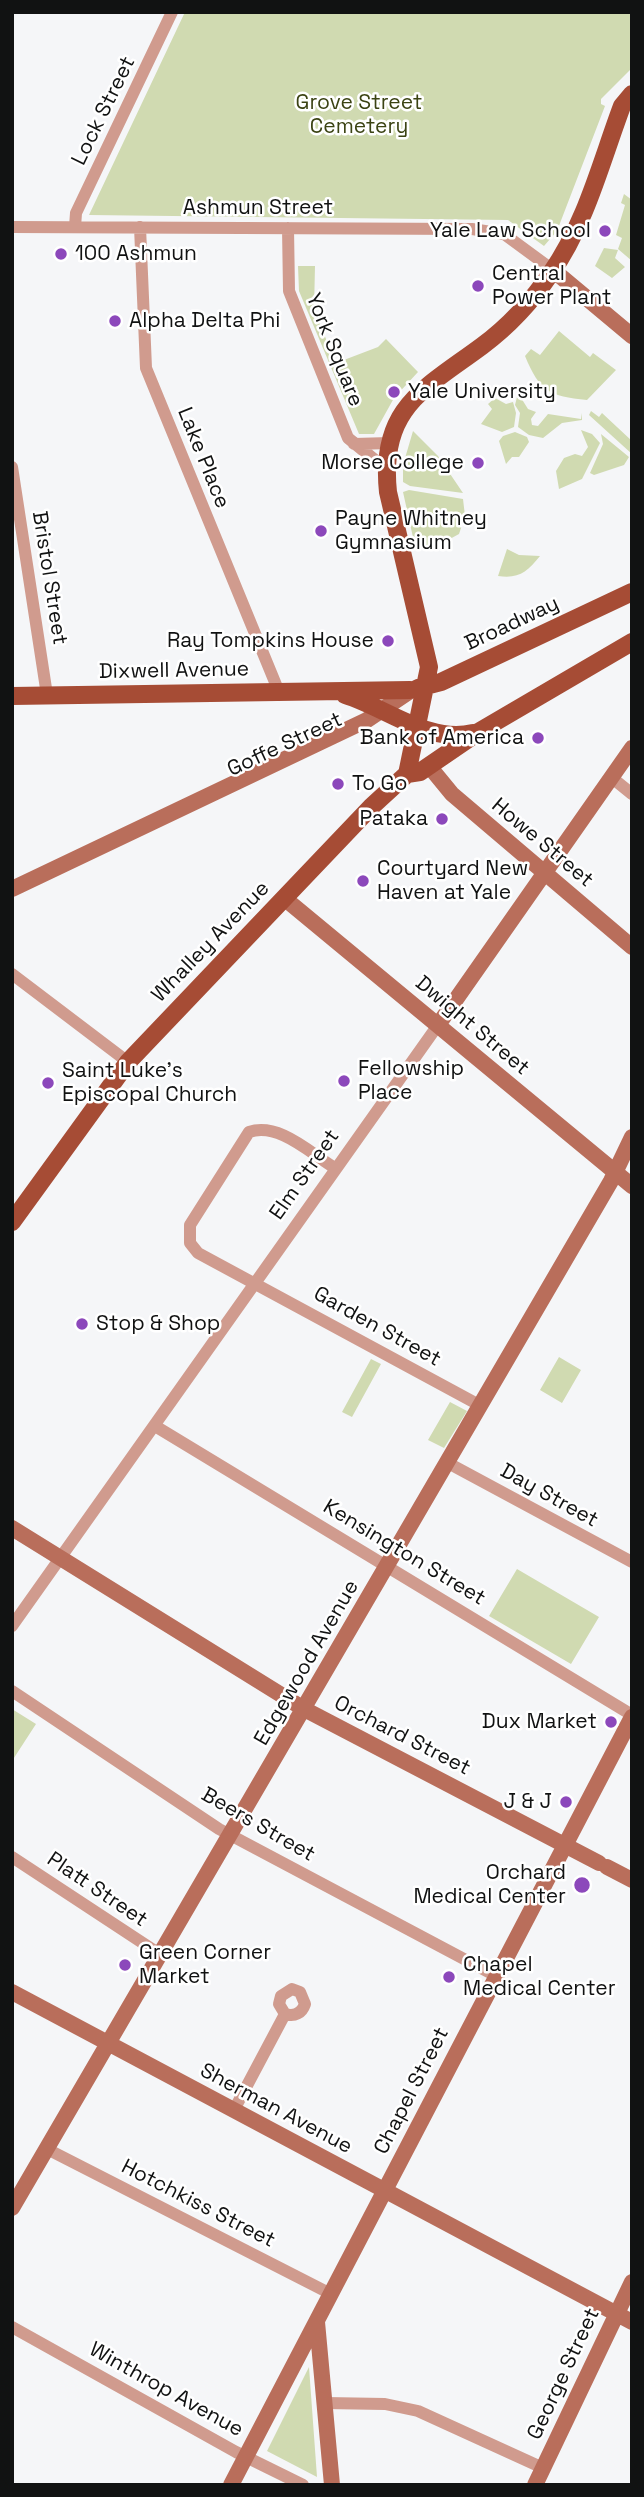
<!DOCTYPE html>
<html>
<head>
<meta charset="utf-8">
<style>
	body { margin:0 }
	#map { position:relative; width:644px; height:2497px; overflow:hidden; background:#f5f6f8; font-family:"Space Grotesk",sans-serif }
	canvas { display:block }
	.frame { position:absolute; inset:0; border:14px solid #111212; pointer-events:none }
</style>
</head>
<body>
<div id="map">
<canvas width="644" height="2497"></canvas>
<div class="frame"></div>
</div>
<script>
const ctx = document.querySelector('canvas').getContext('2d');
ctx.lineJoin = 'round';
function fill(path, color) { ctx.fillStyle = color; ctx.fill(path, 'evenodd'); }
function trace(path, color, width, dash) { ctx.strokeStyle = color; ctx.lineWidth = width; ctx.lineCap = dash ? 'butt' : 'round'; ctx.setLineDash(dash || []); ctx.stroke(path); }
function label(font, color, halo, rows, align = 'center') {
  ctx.font = font + ' "Space Grotesk",sans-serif'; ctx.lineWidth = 5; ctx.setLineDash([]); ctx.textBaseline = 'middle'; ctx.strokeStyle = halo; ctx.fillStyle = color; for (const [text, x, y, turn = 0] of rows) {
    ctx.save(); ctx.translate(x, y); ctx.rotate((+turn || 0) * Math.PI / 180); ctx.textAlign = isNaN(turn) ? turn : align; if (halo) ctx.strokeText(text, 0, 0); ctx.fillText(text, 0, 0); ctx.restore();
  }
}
fill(new Path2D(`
	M185,12H632V68L601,99V104L605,106L557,231L544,246L508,220L89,215Z
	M624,194L632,200V261L618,249L622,238L616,235L625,205L621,203Z
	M604,248L618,250L615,258L625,267L612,278L595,266Z
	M298,266H315L314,310L336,363L378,347L386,339L418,372L394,398L374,434H359L299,291Z
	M559,331L590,357L593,353L616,370L587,400C549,396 540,392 525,356L531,349L540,355Z
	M518,393L528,409L536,412L531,419L532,425L538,426L548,414L581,419L582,413V420L562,423L543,438L529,435L518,427L520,413L515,405Z
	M495,398L506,404L513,402L516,413L514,427L502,432L481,424L492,409L488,404Z
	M591,411L599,417L602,413L632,441V454L589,415Z
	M581,430L592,434L600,443L582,479L559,489L556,471L564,458L575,454L582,456L588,447Z
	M413,431L438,456L463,493L410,486L403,482V465Z
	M515,432L527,437L529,442L519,457H512L506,464L499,441L503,436Z
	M601,434L629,457L624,465L594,475L590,473L603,444Z
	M409,490L463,499L465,516L459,534L437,546L416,551L403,492Z
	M507,549L519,555L540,556C527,572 519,579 498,576Z
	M559,1357L581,1370L562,1403L540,1390Z
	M371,1359L381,1364L352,1417L342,1412Z
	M450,1402L467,1411L444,1448L428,1440Z
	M517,1569L599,1617L571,1664L489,1616Z
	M12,1709L36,1724L12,1761Z
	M309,2367L317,2477L267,2451Z`), '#d0dab1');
trace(new Path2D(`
	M12,227L472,229L504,234L553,270
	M75,227L76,213L172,12
	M140,227L146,368L279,692
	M288,228L289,291L348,438L386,469
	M354,444L390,443
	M12,467L47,695
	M611,777L632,794
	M12,974L128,1062
	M335,1168C310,1153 279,1122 249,1132L190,1225V1243L198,1253L481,1406
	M155,1426L632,1715
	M448,1463L632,1562
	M12,1626L438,1025
	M12,1691L219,1829L496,1976
	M12,1857L161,1955
	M234,2110L285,2014L279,2004L281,1996L292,1989L300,1992L305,2004C302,2013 295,2017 285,2014
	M47,2149L331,2294
	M12,2327L236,2452L303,2485
	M325,2403L385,2404L418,2411L543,2468`), '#d09b8e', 12);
trace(new Path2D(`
	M553,270L632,336
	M429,766L452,794L632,947
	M12,889L367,720L413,689
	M284,898L632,1186
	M438,1025L632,748
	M12,1528L304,1709L599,1863
	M607,1867L632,1880
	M12,1992L632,2322
	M12,2208L611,1181L632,1137
	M317,2322L332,2485
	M231,2485L632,1717
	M535,2485L632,2282`), '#b96e5b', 16);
trace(new Path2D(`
	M418,688L441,682L632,592
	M345,695C387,708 429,744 473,733
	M12,696L410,690
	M407,774L429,667L388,492C379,408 424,389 482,346C509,326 532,301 551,273C586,223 601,162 622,106L632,94
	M12,1222L128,1062L371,807L407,774L420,772L480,731L632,642`), '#a64c35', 18);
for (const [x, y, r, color] of [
	[605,231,7,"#8c48bb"],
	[61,254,7,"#8c48bb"],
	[478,286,7,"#8c48bb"],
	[115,321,7,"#8c48bb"],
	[394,392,7,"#8c48bb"],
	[478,463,7,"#8c48bb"],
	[321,531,7,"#8c48bb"],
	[388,641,7,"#8c48bb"],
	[538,738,7,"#8c48bb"],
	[338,784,7,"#8c48bb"],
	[442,819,7,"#8c48bb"],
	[363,881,7,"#8c48bb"],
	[344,1081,7,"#8c48bb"],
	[48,1083,7,"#8c48bb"],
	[82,1324,7,"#8c48bb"],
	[611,1722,7,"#8c48bb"],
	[566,1802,7,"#8c48bb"],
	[582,1885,9,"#8c48bb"],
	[125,1965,7,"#8c48bb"],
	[449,1977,7,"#8c48bb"]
]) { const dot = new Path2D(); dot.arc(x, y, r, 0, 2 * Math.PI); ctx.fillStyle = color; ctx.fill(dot); trace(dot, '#fff', 2.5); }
label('21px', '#3b4313', '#fff', [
	["Grove Street",359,103],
	["Cemetery",359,127]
]);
label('21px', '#111212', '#fff', [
	["Lock Street",104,111,-64],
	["Ashmun Street",258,208],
	["York Square",334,350,68],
	["Lake Place",203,458,68],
	["Bristol Street",49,578,81],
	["Broadway",512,624,-25],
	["Dixwell Avenue",174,671,-1],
	["Goffe Street",285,745,-25],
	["Howe Street",542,843,40],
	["Whalley Avenue",211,942,-46],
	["Dwight Street",472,1026,40],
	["Elm Street",305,1175,-55],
	["Garden Street",377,1327,29],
	["Day Street",549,1496,29],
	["Kensington Street",404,1553,31],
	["Edgewood Avenue",307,1663,-60],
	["Orchard Street",402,1736,27],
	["Beers Street",258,1825,30],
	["Platt Street",97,1890,34],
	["Chapel Street",412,2091,-63],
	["Sherman Avenue",276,2109,28],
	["Hotchkiss Street",198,2204,27],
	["George Street",564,2374,-65],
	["Winthrop Avenue",166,2390,29]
]);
label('21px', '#111212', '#fff', [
	["Yale Law School",591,231,"right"],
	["100 Ashmun",75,254],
	["Central",492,274],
	["Power Plant",492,298],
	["Alpha Delta Phi",129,321],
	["Yale University",408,392],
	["Morse College",464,463,"right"],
	["Payne Whitney",335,519],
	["Gymnasium",335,543],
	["Ray Tompkins House",374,641,"right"],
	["Bank of America",524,738,"right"],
	["To Go",352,784],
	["Pataka",428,819,"right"],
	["Courtyard New",377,869],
	["Haven at Yale",377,893],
	["Fellowship",358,1069],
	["Place",358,1093],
	["Saint Luke's",62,1071],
	["Episcopal Church",62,1095],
	["Stop & Shop",96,1324],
	["Dux Market",597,1722,"right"],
	["J & J",552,1802,"right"],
	["Orchard",566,1873,"right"],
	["Medical Center",566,1897,"right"],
	["Green Corner",139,1953],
	["Market",139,1977],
	["Chapel",463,1965],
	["Medical Center",463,1989]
], 'left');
</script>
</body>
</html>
